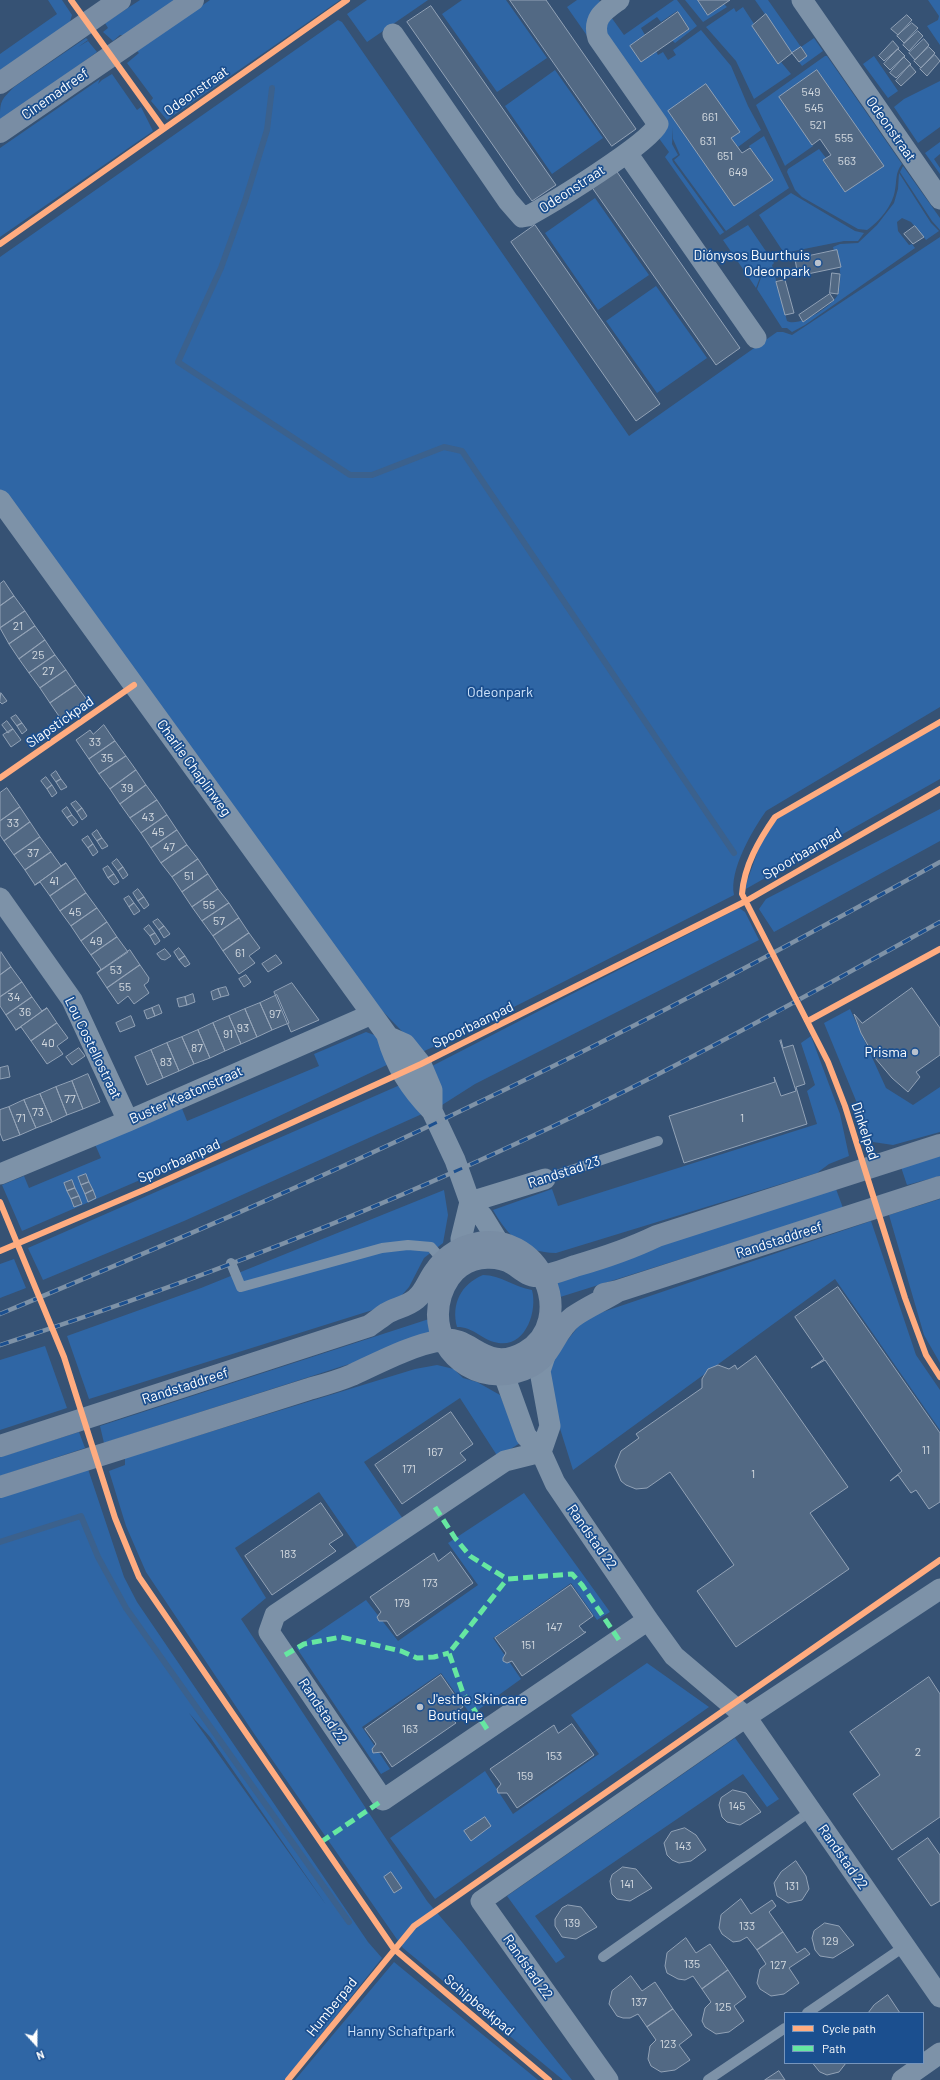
<!DOCTYPE html>
<html>
<head>
<meta charset="utf-8">
<style>
	body { margin:0 }
	#map { position:relative; width:940px; height:2080px; overflow:hidden; background:#365274; font-family:Barlow,sans-serif }
	canvas { display:block }
	.legend { position:absolute; left:784px; top:2012px; width:140px; height:52px; box-sizing:border-box; background:#1b4f8f; border:1px solid #7695bc; margin:0; padding:5px 7px; list-style:none; font-size:12px; color:#fff }
	.legend li { display:flex; align-items:center; gap:8px; height:20px }
	.legend b { width:20px; border:1px solid #7695bc }
	.north { position:absolute; left:16px; top:2024px; width:40px; height:40px; -webkit-text-stroke:3px #1b4f8f; paint-order:stroke; rotate:159deg; font-size:11px; font-weight:700; line-height:16px; text-align:center; color:#fff }
	.north::after { content:''; display:block; margin:auto; width:14px; height:18px; background:#fff; clip-path:polygon(50% 0,100% 100%,50% 72%,0 100%) }
</style>
</head>
<body>
<div id="map">
<canvas width="940" height="2080"></canvas>
<ul class="legend">
<li><b style="height:5px;background:#ffac80"></b>Cycle path</li>
<li><b style="height:5px;background:#66e7a1"></b>Path</li>
</ul>
<div class="north">N</div>
</div>
<script>
const ctx = document.querySelector('canvas').getContext('2d');
ctx.lineJoin = 'round';
function fill(path, color) { ctx.fillStyle = color; ctx.fill(path, 'evenodd'); }
function trace(path, color, width, dash) { ctx.strokeStyle = color; ctx.lineWidth = width; ctx.lineCap = dash ? 'butt' : 'round'; ctx.setLineDash(dash || []); ctx.stroke(path); }
function label(font, color, halo, rows, align = 'center') {
  ctx.font = font + ' Barlow,sans-serif'; ctx.lineWidth = 3.5; ctx.setLineDash([]); ctx.textBaseline = 'middle'; ctx.strokeStyle = halo; ctx.fillStyle = color; for (const [text, x, y, turn = 0] of rows) {
    ctx.save(); ctx.translate(x, y); ctx.rotate((+turn || 0) * Math.PI / 180); ctx.textAlign = isNaN(turn) ? turn : align; if (halo) ctx.strokeText(text, 0, 0); ctx.fillText(text, 0, 0); ctx.restore();
  }
}
fill(new Path2D(`
	M48,0H62L72,15L69,25L0,74V54L57,14Z
	M140,0H176L126,35H120L113,41L103,32L108,28L105,23Z
	M210,0H340L167,120L151,101L153,98L127,63L139,53L137,51Z
	M367,0H428L367,42L347,14Z
	M462,0H506L547,58L497,92L442,14Z
	M577,0H599L603,5L588,37L567,7Z
	M674,0H677L697,26L675,43L672,40L689,28L677,11L661,22L657,17L641,28L645,35L630,46L641,62L656,51L658,55L663,52L668,60L676,55L673,50L701,30L731,66L748,106L761,130L738,147L731,138L706,84L668,111L734,206L773,180L749,146L764,136L789,188L720,235L665,157L669,152L658,137L604,31L611,17L624,35ZM673,128V139L680,155L674,160L726,231L724,232L673,162L672,159L678,155L672,144Z
	M685,0H698L708,15L724,4L727,7L703,22Z
	M755,0H768L801,47L814,38L823,51L802,66L799,62L807,55L801,47L792,53Z
	M928,0H940V45L927,26L938,20L939,16Z
	M743,7L754,24L752,26L778,64L781,62L791,74L754,99L736,61L706,27L734,8L736,12Z
	M338,20L342,22L629,436L777,332H783L792,335L940,237V707L766,811C752,831 729,870 734,895L453,1038L422,1052L367,995L0,491V257Z
	M86,38L88,40L78,47L88,41L97,52L0,122C0,101 0,101 14,87Z
	M825,56H827L902,164C895,173 897,180 895,190C893,205 879,222 867,230L858,229L802,197L795,190L787,172L788,169L819,149L826,158L823,161L845,192L884,166L817,70L779,97L813,146L786,165L785,166L756,105Z
	M874,56L898,91L888,98L863,64Z
	M555,70L603,138L552,174L505,106Z
	M112,74L137,110L141,107L153,131L0,237V148L100,79L98,84L102,80Z
	M940,81V127L918,143L894,107L904,99Z
	M940,142V154L934,159L940,168V174L925,153Z
	M903,166L940,218V230L932,221L900,172Z
	M899,173L931,223L939,231L926,240L911,222L902,218L897,222L898,231L909,245L912,244L915,248L805,325L792,332L787,328H782L757,289L763,272L769,266L762,272L756,288L723,240L748,225L774,263L772,265L787,321C799,328 834,305 838,294C842,280 840,264 837,251H834L833,247L840,244L858,243L877,225L894,203L898,189Z
	M791,193L855,231L864,233L858,241H844L784,253L759,215Z
	M595,198L649,275L598,310L545,233Z
	M656,286L707,358L657,393L606,321Z
	M940,722V779L744,890L761,842L777,819Z
	M940,809V841L774,932L759,909L766,899Z
	M739,908L745,912L759,940L475,1084L442,1105L432,1066Z
	M850,1009L886,1088L913,1105L940,1087V1132L893,1145L873,1142L824,1023Z
	M366,1032L377,1036L391,1063L191,1158L22,1231L2,1185L24,1176L29,1188L101,1158L94,1142L181,1106L187,1121L319,1066L314,1054Z
	M811,1036L840,1114L849,1156L829,1164L817,1173L556,1253C523,1252 508,1236 493,1210L552,1189L558,1206L817,1124L807,1091L815,1085L801,1043Z
	M400,1085L422,1114L184,1221L43,1280L28,1248Z
	M940,1155V1176L907,1185L901,1167Z
	M836,1189L843,1208L557,1298L552,1279Z
	M444,1190L448,1215L443,1243L424,1258L409,1287L395,1303L89,1399L67,1336L201,1288Z
	M940,1199V1363L924,1335L889,1215Z
	M871,1221L916,1355L940,1390V1430L835,1279L573,1470L557,1419L548,1375L554,1357L585,1318Z
	M14,1259L26,1288L0,1298V1264Z
	M483,1275C501,1275 514,1287 532,1290C538,1313 524,1351 494,1342C480,1338 473,1327 457,1327C451,1304 461,1284 483,1275Z
	M429,1319L433,1337L104,1443L100,1426Z
	M45,1346L67,1408L0,1430V1360Z
	M437,1365L454,1369L463,1378L477,1382L500,1395L520,1443L498,1457L460,1398L364,1462L403,1519L359,1550L319,1492L235,1548L266,1598L241,1619L427,1901L462,1942L572,2080H563L403,1948L255,1735L146,1572L126,1526L109,1471L125,1465V1458L415,1369Z
	M79,1432L85,1448L0,1476V1457Z
	M88,1469L124,1577L137,1602L368,1942L382,1958L285,2080H0V1496ZM189,1713L210,1737L327,1906Z
	M524,1493L610,1612L597,1620L571,1583L493,1638L521,1679L471,1715L441,1673L362,1727L390,1769L381,1774L296,1647L366,1600L398,1641L478,1585L448,1543Z
	M647,1663L709,1707L435,1899L390,1838L485,1771L513,1814L599,1754L571,1715Z
	M735,1738L779,1799L767,1807L743,1774L535,1916L565,1957L556,1963L507,1896Z
	M394,1962L538,2080H295Z`), '#2f66a5');
trace(new Path2D(`
	M272,88L267,130L245,201L221,268L178,362L350,475H372L444,447L462,451L734,853
	M0,1542L81,1516L98,1557L126,1608L349,1922`), '#3b618d', 6);
const building = new Path2D(`
	M510,0H546L636,129L612,146Z
	M698,0H730L708,15Z
	M431,6L556,185L532,201L407,22Z
	M678,12L689,29L641,62L630,46Z
	M766,14L792,53L778,64L752,26Z
	M907,15L912,20L898,35L891,29Z
	M912,23L918,28L904,43L897,36Z
	M918,31L923,36L909,51L903,45Z
	M924,39L929,45L915,60L909,53Z
	M893,41L899,48L884,61L879,56Z
	M801,47L807,56L799,62L792,53Z
	M929,47L935,53L921,68L914,61Z
	M898,49L905,56L890,70L884,64Z
	M935,55L940,61L927,76L920,69Z
	M904,57L911,64L896,78L890,73Z
	M910,65L916,72L901,86L896,81Z
	M817,70L884,166L845,192L823,160L831,155L820,139L812,145L779,97Z
	M706,84L740,132L731,138L742,153L750,148L773,180L734,206L668,111Z
	M615,169L740,348L716,365L591,186Z
	M535,225L660,404L636,421L511,242Z
	M915,226L924,237L913,244L904,234Z
	M837,250L841,267L798,276L795,259Z
	M832,273L840,274L838,294L830,293Z
	M785,280L794,313L785,315L776,282Z
	M830,294L834,300L803,322L799,315Z
	M4,581L14,596L0,606V584Z
	M14,596L25,611L0,628V606Z
	M25,611L35,626L9,644L0,628Z
	M35,626L45,640L19,659L9,644Z
	M45,640L55,655L29,673L19,659Z
	M55,655L66,670L40,688L29,673Z
	M66,670L76,685L50,703L40,688Z
	M76,685L87,700L75,708L78,712L63,722L50,703Z
	M1,693L7,701L2,704L0,702Z
	M16,715L22,723L17,726L11,718Z
	M7,721L13,729L8,733L2,725Z
	M22,723L27,730L22,734L17,726Z
	M104,725L115,741L89,759L76,740L90,730L93,734Z
	M13,729L21,740L11,747L3,735Z
	M115,741L126,756L99,774L89,759Z
	M126,756L136,770L110,789L99,774Z
	M136,770L146,785L120,804L110,789Z
	M56,771L61,779L56,782L51,775Z
	M46,777L52,785L47,789L41,781Z
	M61,779L67,787L61,790L56,782Z
	M52,785L57,793L52,797L47,789Z
	M146,785L157,800L130,818L120,804Z
	M7,788L20,807L0,821V793Z
	M157,800L167,815L141,833L130,818Z
	M76,801L82,808L77,812L71,804Z
	M20,807L30,822L4,841L0,835V821Z
	M67,807L72,815L67,818L62,811Z
	M82,808L87,816L82,820L77,812Z
	M72,815L78,822L73,826L67,818Z
	M167,815L177,830L151,848L141,833Z
	M30,822L40,837L14,855L4,841Z
	M97,830L102,838L97,841L92,834Z
	M177,830L187,845L161,863L151,848Z
	M88,836L93,844L88,848L82,840Z
	M40,837L51,852L25,870L14,855Z
	M102,838L108,846L102,849L97,841Z
	M93,844L98,852L93,856L88,848Z
	M187,845L198,859L172,877L161,863Z
	M51,852L61,866L66,863L35,885L25,870Z
	M117,859L123,867L118,871L112,863Z
	M198,859L208,874L182,892L172,877Z
	M66,863L76,878L50,896L40,882L35,885Z
	M108,866L114,874L108,878L103,869Z
	M123,867L128,875L123,879L118,871Z
	M114,874L119,882L114,885L108,878Z
	M208,874L218,889L192,907L182,892Z
	M76,878L86,893L60,911L50,896Z
	M138,889L144,897L138,901L133,893Z
	M218,889L229,903L202,921L192,907Z
	M86,893L97,908L71,926L60,911Z
	M129,896L134,903L129,907L124,899Z
	M144,897L149,905L144,909L138,901Z
	M134,903L140,911L134,915L129,907Z
	M229,903L239,918L213,936L202,921Z
	M97,908L107,922L81,941L71,926Z
	M239,918L249,933L223,951L213,936Z
	M158,919L164,926L159,930L153,922Z
	M107,922L117,937L91,955L81,941Z
	M149,925L155,933L150,936L144,929Z
	M164,926L170,934L164,938L159,930Z
	M155,933L160,941L155,945L150,936Z
	M249,933L260,948L249,956L255,963L239,974L223,951Z
	M117,937L128,952L97,973L101,969L91,955Z
	M179,948L185,956L179,960L174,952Z
	M165,949L171,956L165,960L161,959L157,954Z
	M130,950L140,965L107,988L97,973Z
	M1,952L11,967L0,975V953Z
	M276,955L282,963L268,972L262,964Z
	M185,956L190,964L185,967L179,960Z
	M140,965L149,978L148,982L144,985L149,993L134,1004L128,996L118,1004L107,988Z
	M11,967L22,982L0,997V975Z
	M246,975L251,982L244,987L239,979Z
	M22,982L32,997L6,1015L0,1006V997Z
	M292,983L319,1020L291,1032L274,992Z
	M226,987L229,995L221,997L218,989Z
	M912,988L940,1028V1055L916,1072L920,1077L908,1092L892,1078L875,1058L861,1033L854,1014L862,1023Z
	M218,989L221,997L213,1000L211,992Z
	M193,994L195,1002L187,1005L185,997Z
	M277,995L289,1023L272,1030L260,1003Z
	M32,997L42,1011L47,1008L16,1030L6,1015Z
	M185,997L187,1005L179,1007L177,999Z
	M260,1003L272,1030L257,1037L245,1009Z
	M159,1005L162,1013L155,1016L152,1008Z
	M47,1008L57,1023L31,1041L21,1027L16,1030Z
	M152,1008L155,1016L147,1019L144,1011Z
	M245,1009L257,1037L241,1044L229,1016Z
	M131,1016L135,1026L120,1032L116,1023Z
	M229,1016L241,1044L225,1051L213,1023Z
	M57,1023L68,1038L57,1046L63,1054L47,1064L31,1041Z
	M213,1023L225,1051L210,1058L198,1030Z
	M198,1030L210,1058L194,1064L182,1037Z
	M182,1037L194,1064L179,1071L167,1043Z
	M781,1040L783,1048L793,1045L805,1084L796,1087L807,1124L684,1163L669,1116L775,1082L774,1077L781,1096L796,1091L780,1041Z
	M167,1043L179,1071L163,1078L151,1050Z
	M79,1048L85,1056L72,1065L66,1057Z
	M151,1050L163,1078L147,1085L135,1057Z
	M8,1066L10,1077L0,1079V1068Z
	M88,1074L100,1102L83,1109L72,1081Z
	M72,1081L83,1109L67,1115L56,1087Z
	M56,1087L67,1115L52,1122L40,1094Z
	M40,1094L52,1122L36,1128L24,1100Z
	M24,1100L36,1128L20,1135L9,1107Z
	M9,1107L20,1135L3,1141L0,1133V1110Z
	M86,1174L89,1182L81,1185L78,1177Z
	M72,1180L75,1188L67,1191L64,1183Z
	M89,1182L93,1190L85,1194L81,1185Z
	M75,1188L79,1196L71,1199L67,1191Z
	M93,1190L96,1198L88,1202L85,1194Z
	M79,1196L82,1204L74,1207L71,1199Z
	M838,1287L940,1433V1502L929,1509L916,1490L911,1493L898,1475L890,1481L902,1471L825,1360L811,1368L824,1359L795,1317Z
	M756,1356L848,1487L810,1513L849,1569L736,1647L697,1591L734,1565L670,1472L647,1488L636,1489L626,1485L621,1481L615,1466L621,1451L639,1438L636,1434L702,1388V1379L708,1369L718,1365L729,1369L735,1365L737,1369Z
	M451,1412L473,1444L460,1453L466,1460L402,1504L375,1465Z
	M321,1503L343,1535L329,1544L336,1551L272,1595L245,1556Z
	M451,1552L473,1583L397,1636L387,1621H379L377,1617L381,1612L370,1597L434,1553L438,1561Z
	M571,1585L593,1616L579,1626L584,1632H586L522,1676L512,1661L507,1663L503,1661V1658L506,1653L495,1638Z
	M441,1675L463,1707L449,1716L456,1723L392,1767L382,1752L373,1753L372,1749L376,1744L365,1729Z
	M929,1677L940,1694V1817L892,1850L853,1794L880,1775L850,1732Z
	M572,1724L594,1755L517,1808L507,1793H498L497,1789L501,1784L490,1769L554,1725L558,1733Z
	M733,1790L746,1793L761,1812L740,1825L727,1822L722,1817L719,1805L721,1798Z
	M485,1817L491,1826L471,1841L464,1831Z
	M685,1828L696,1835L706,1850L691,1861L679,1863L672,1860L667,1855L664,1843L671,1832Z
	M928,1838L940,1855V1901L931,1906L898,1859Z
	M796,1861L806,1876L809,1889L802,1900L788,1903L777,1896L774,1883L781,1872Z
	M623,1867L636,1869L652,1888L630,1901L617,1899L612,1894L610,1881L612,1875Z
	M391,1872L402,1888L394,1893L384,1877Z
	M741,1899L751,1914L772,1900L776,1906L769,1912L783,1932L757,1950L747,1937L740,1941L733,1942L722,1934L719,1928L721,1915Z
	M568,1905L581,1907L597,1927L576,1939L562,1937L555,1926V1919L562,1908Z
	M825,1923L839,1926L854,1945L833,1958L820,1956L815,1950L812,1938L814,1931Z
	M783,1932L797,1953L805,1948L810,1954L789,1968L799,1983L784,1994L771,1996L760,1989L757,1983L760,1969L766,1964L757,1950Z
	M686,1938L696,1953L710,1944L728,1970L702,1989L693,1976L685,1980L678,1979L667,1973L665,1966L667,1953Z
	M728,1970L746,1997L734,2006L744,2021L729,2032L716,2034L705,2027L702,2021L705,2008L711,2002L702,1989Z
	M631,1976L642,1991L655,1982L673,2009L647,2027L638,2014L630,2018H623L617,2016L609,2004L612,1991Z
	M888,1995L900,2013H868L874,2005Z
	M673,2009L692,2035L679,2045L690,2060L675,2070L661,2072L651,2066L648,2059L650,2046L656,2040L647,2027Z
	M813,2063H846L839,2072L827,2075L820,2072Z
	M779,2071L785,2080H765Z`);
fill(building, '#526984');
trace(building, '#92a2b6', 1);
trace(new Path2D(`
	M545,1179L658,1141
	M231,1263L241,1287L382,1248L408,1245L431,1247L443,1261
	M603,1957L811,1811
	M807,2013L905,1946
	M708,2080L785,2028`), '#7d92a8', 10);
trace(new Path2D(`
	M802,0L940,199
	M393,34L508,201L522,217L528,216C552,203 649,144 658,124L598,38C592,18 604,11 619,0
	M627,153L756,338
	M0,500L390,1039
	M0,898L72,1000L128,1121
	M387,1036L405,1044L421,1064L432,1090V1111C410,1089 395,1065 387,1036Z
	M432,1111L455,1160L470,1202L483,1217L499,1243
	M0,1174L128,1121L372,1014
	M470,1202L545,1179
	M462,1248L461,1239L470,1202
	M504,1375L526,1436L541,1452L555,1483L648,1620L674,1656L746,1717L940,1997
	M541,1452L505,1461L275,1615L269,1632L383,1800L648,1620
	M541,1452L550,1426L540,1371L545,1356
	M608,2080L481,1901L746,1717L940,1589
	M902,2080L940,2053`), '#7d92a8', 21);
trace(new Path2D(`
	M0,83L120,0
	M0,132L193,0
	M618,1291C604,1300 587,1307 573,1317C550,1334 555,1362 516,1372C469,1385 426,1343 441,1295C445,1283 451,1273 461,1266C476,1256 498,1255 513,1264C521,1269 527,1276 537,1276C550,1276 563,1270 575,1266C603,1258 630,1249 657,1236L940,1145
	M604,1294L618,1291L940,1187
	M0,1446L369,1326C375,1322 381,1317 387,1313C396,1308 408,1306 416,1299C425,1292 428,1280 435,1271C443,1259 456,1249 470,1245C541,1224 579,1322 525,1352C485,1375 472,1335 442,1340C412,1345 380,1362 352,1375C338,1381 323,1385 309,1389L0,1487`), '#798da4', 22);
const rail = new Path2D(`
	M0,1314C160,1247 319,1180 475,1104C633,1029 787,947 940,862
	M0,1345C213,1276 424,1192 625,1091C731,1038 836,980 940,922`);
trace(rail, '#7e92a7', 4.5);
trace(rail, '#1b4f8f', 3, [9]);
trace(new Path2D(`
	M435,1507L455,1538L470,1556L507,1579L572,1574L582,1585L619,1640
	M285,1655L304,1644L341,1637L401,1651L417,1658L434,1657L449,1653
	M487,1729L463,1693L449,1653L507,1579
	M321,1842L383,1800`), '#66e7a1', 5, [10, 5]);
trace(new Path2D(`
	M71,0L163,128
	M0,244L347,0
	M940,722L775,817C759,840 744,866 742,894L828,1062L845,1106L905,1298L926,1355L940,1377
	M0,778L134,685
	M808,1021L940,949
	M0,1202L64,1357L115,1518L139,1577L394,1949L549,2080
	M0,1251L146,1189L421,1064L746,901L940,789
	M288,2080L414,1926L940,1560`), '#ffac80', 6);
for (const [x, y, r, color] of [
	[818,263,4,"#b9c2ce"],
	[915,1052,4,"#b9c2ce"],
	[420,1707,4,"#b9c2ce"]
]) { const dot = new Path2D(); dot.arc(x, y, r, 0, 2 * Math.PI); ctx.fillStyle = color; ctx.fill(dot); trace(dot, '#1b4f8f', 1.5); }
label('12px', '#d4dae0', null, [
	["549",811,92],
	["545",814,108],
	["661",710,117],
	["521",818,125],
	["555",844,138],
	["631",708,141],
	["651",725,156],
	["563",847,161],
	["649",738,172],
	["21",18,626],
	["25",38,655],
	["27",48,671],
	["33",95,742],
	["35",107,758],
	["39",127,788],
	["43",148,817],
	["33",13,823],
	["45",158,832],
	["47",169,847],
	["37",33,853],
	["51",189,876],
	["41",54,881],
	["55",209,905],
	["45",75,912],
	["57",219,921],
	["49",96,941],
	["61",240,953],
	["53",116,970],
	["55",125,987],
	["34",14,997],
	["36",25,1012],
	["97",275,1014],
	["93",243,1028],
	["91",228,1034],
	["40",48,1043],
	["87",197,1048],
	["83",166,1062],
	["77",70,1099],
	["73",38,1112],
	["71",21,1118],
	["1",742,1118],
	["11",926,1450],
	["167",435,1452],
	["171",409,1469],
	["1",753,1474],
	["183",288,1554],
	["173",430,1583],
	["179",402,1603],
	["147",554,1627],
	["151",528,1645],
	["163",410,1729],
	["2",918,1752],
	["153",554,1756],
	["159",525,1776],
	["145",737,1806],
	["143",683,1846],
	["141",627,1884],
	["131",792,1886],
	["139",572,1923],
	["133",747,1926],
	["129",830,1941],
	["135",692,1964],
	["127",778,1965],
	["137",639,2002],
	["125",723,2007],
	["123",668,2044]
]);
label('14px', '#fff', '#1b4f8f', [
	["Odeonstraat",196,91,-35],
	["Cinemadreef",55,94,-35],
	["Odeonstraat",891,129,55],
	["Odeonstraat",572,189,-33],
	["Slapstickpad",60,722,-35],
	["Charlie Chaplinweg",194,768,54],
	["Spoorbaanpad",802,854,-30],
	["Spoorbaanpad",473,1025,-26],
	["Lou Costellostraat",93,1048,64],
	["Buster Keatonstraat",186,1095,-24],
	["Dinkelpad",865,1131,72],
	["Spoorbaanpad",179,1161,-24],
	["Randstad 23",564,1172,-18],
	["Randstaddreef",779,1240,-18],
	["Randstaddreef",185,1386,-18],
	["Randstad 22",592,1537,55],
	["Randstad 22",323,1711,56],
	["Randstad 22",843,1857,55],
	["Randstad 22",528,1967,55],
	["Schipbeekpad",479,2005,40],
	["Humberpad",332,2007,-51]
]);
label('14px', '#fff', '#1b4f8f', [
	["Diónysos Buurthuis",810,255],
	["Odeonpark",810,271],
	["Prisma",907,1052],
	["J'esthe Skincare",428,1699,"left"],
	["Boutique",428,1715,"left"]
], 'right');
label('14px', '#cfe3fa', '#1b4f8f', [
	["Odeonpark",500,692],
	["Hanny Schaftpark",401,2031]
]);
</script>
</body>
</html>
